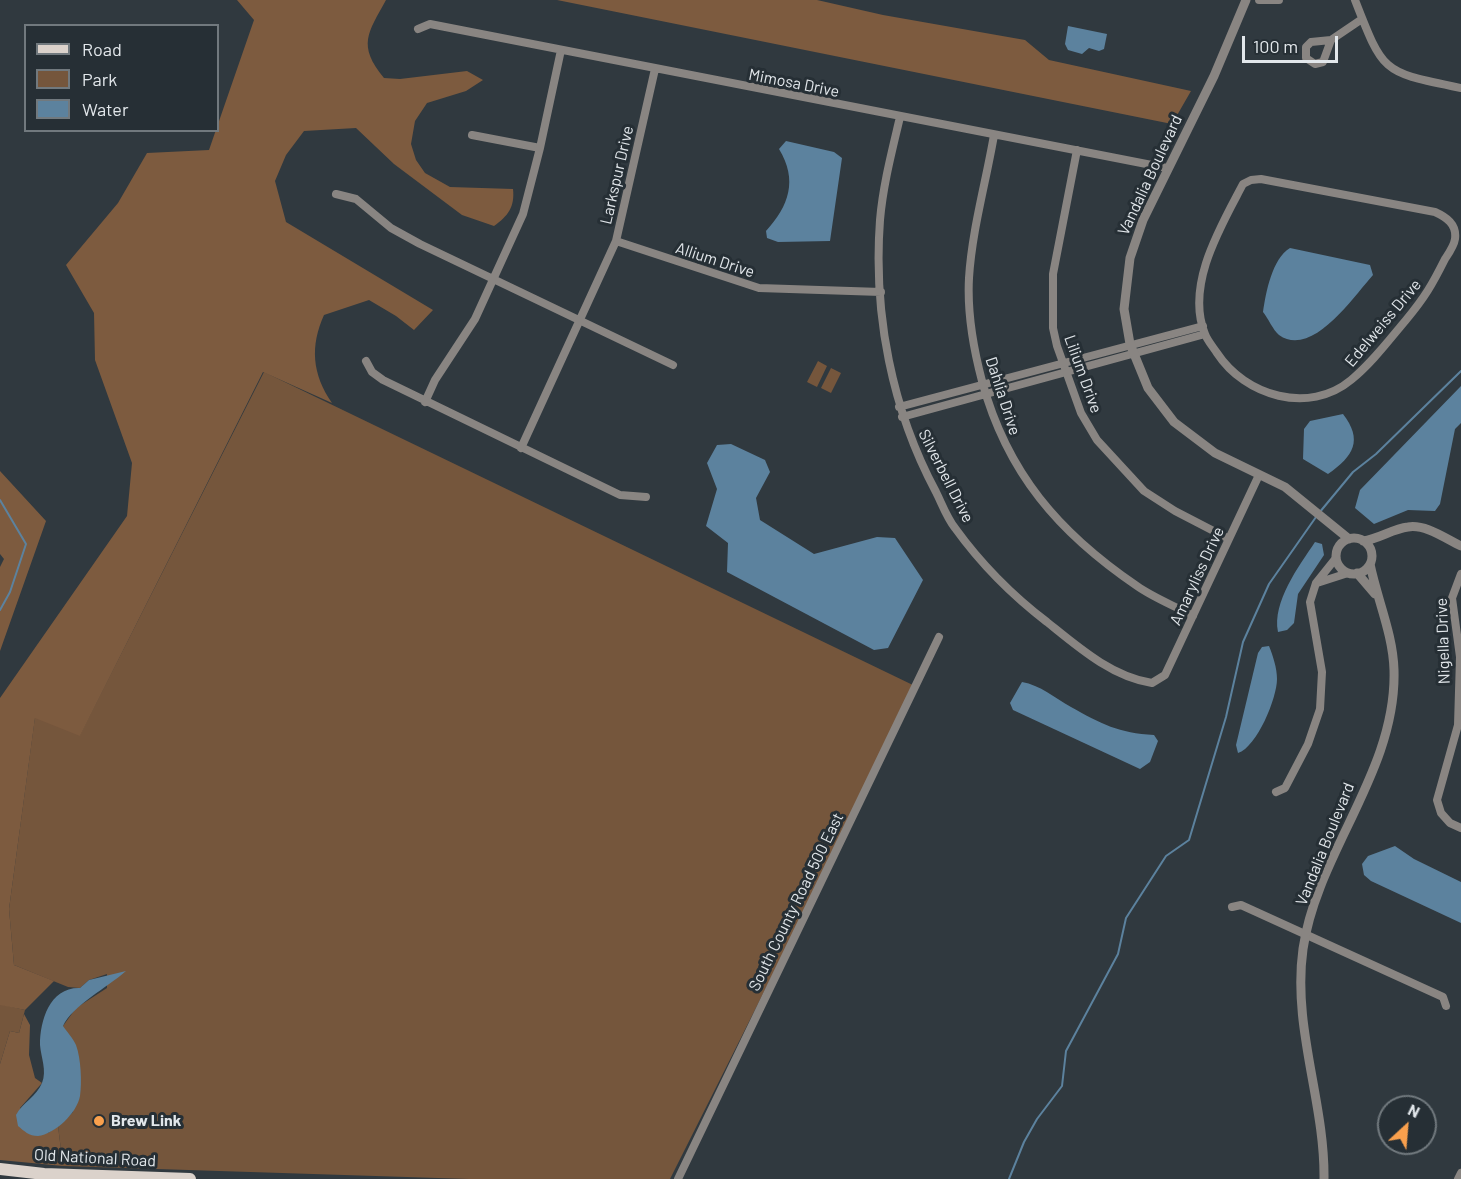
<!DOCTYPE html>
<html>
<head>
<meta charset="utf-8">
<style>
	body { margin:0 }
	#map { position:relative; width:1461px; height:1179px; overflow:hidden; background:#30393f; font-family:Barlow,sans-serif }
	canvas { display:block }
	.legend { position:absolute; left:24px; top:24px; width:195px; height:108px; box-sizing:border-box; background:#262f35; border:2px solid #71797e; margin:0; padding:8px 10px; list-style:none; font-size:18px; color:#e2e7eb }
	.legend li { display:flex; align-items:center; gap:12px; height:30px }
	.legend b { width:30px; border:2px solid #71797e }
	.north { position:absolute; left:1377px; top:1095px; width:60px; height:60px; box-sizing:border-box; background:#262f35; border:2px solid #71797e; border-radius:50%; rotate:26deg; font-size:16px; font-weight:700; line-height:24px; text-align:center; color:#e2e7eb }
	.north::after { content:''; display:block; margin:auto; width:21px; height:27px; background:#f9a04d; clip-path:polygon(50% 0,100% 100%,50% 72%,0 100%) }
	.scale { position:absolute; left:1242px; top:36px; width:96px; height:27px; box-sizing:border-box; border:3px solid #e2e7eb; border-top:0; padding-left:8px; font-size:18px; line-height:21px; white-space:nowrap; color:#e2e7eb; -webkit-text-stroke:4px #262f35; paint-order:stroke }
</style>
</head>
<body>
<div id="map">
<canvas width="1461" height="1179"></canvas>
<ul class="legend">
<li><b style="height:8px;background:#dbd2cb"></b>Road</li>
<li><b style="height:16px;background:#75563c"></b>Park</li>
<li><b style="height:16px;background:#5c829e"></b>Water</li>
</ul>
<div class="north">N</div>
<div class="scale">100 m</div>
</div>
<script>
const ctx = document.querySelector('canvas').getContext('2d');
ctx.lineJoin = 'round';
function fill(path, color) { ctx.fillStyle = color; ctx.fill(path, 'evenodd'); }
function trace(path, color, width, dash) { ctx.strokeStyle = color; ctx.lineWidth = width; ctx.lineCap = dash ? 'butt' : 'round'; ctx.setLineDash(dash || []); ctx.stroke(path); }
function label(font, color, halo, rows, align = 'center') {
  ctx.font = font + ' Barlow,sans-serif'; ctx.lineWidth = 6; ctx.setLineDash([]); ctx.textBaseline = 'middle'; ctx.strokeStyle = halo; ctx.fillStyle = color; for (const [text, x, y, turn = 0] of rows) {
    ctx.save(); ctx.translate(x, y); ctx.rotate((+turn || 0) * Math.PI / 180); ctx.textAlign = isNaN(turn) ? turn : align; if (halo) ctx.strokeText(text, 0, 0); ctx.fillText(text, 0, 0); ctx.restore();
  }
}
fill(new Path2D(`
	M818,361L827,366L817,387L807,382Z
	M831,368L841,373L831,393L821,388Z
	M264,372L917,687L670,1179H469L63,1166L58,1126L73,1112L63,1026L76,1008L107,988V974L89,980L80,988L68,987L14,965L9,909L35,717L80,735Z
	M0,1004L25,1010L19,1033L10,1031L0,1064Z`), '#75563c');
fill(new Path2D(`
	M237,0H386C368,33 357,45 384,78L400,79L467,71L483,80L466,91L427,103L415,121L411,144L416,160L425,173L450,187L513,189C515,207 508,216 494,226L462,215L394,164L356,128L304,131L286,155L275,181L286,222L433,310L414,330L396,316L369,300L324,315C310,346 312,374 332,403L263,372L80,736L35,718L9,909L14,965L54,981L25,1010L0,1005V698L127,516L132,463L95,360L94,313L66,265L118,203L147,153L209,150L254,20Z
	M557,0H817L883,15L1025,40L1049,60L1191,91L1172,124Z
	M0,471L46,521L0,651V567L4,559L0,554Z
	M24,1014L30,1025L29,1055L35,1078L42,1083L20,1108L48,1133L58,1126L63,1166L0,1160V1064L10,1031L19,1033Z`), '#7d5b3f');
fill(new Path2D(`
	M1068,26L1107,34L1104,49L1099,51L1089,48L1082,54L1068,50L1065,44Z
	M786,141L834,152L842,158L830,241L778,242L767,238L766,231C789,206 798,180 779,149Z
	M1290,248L1370,265L1373,275C1354,296 1312,359 1279,335C1273,330 1268,318 1263,312C1266,292 1272,259 1290,248Z
	M1461,386V423L1455,429L1440,504L1435,511L1408,510L1374,524L1355,508L1360,490Z
	M1343,414C1363,440 1354,456 1328,474L1303,459L1304,429L1310,421Z
	M731,444L765,460L770,472L756,498L760,520L814,554L877,537L895,538L923,580L888,648L874,650L727,572L728,543L706,526L717,489L707,463L717,445Z
	M1315,542L1322,544L1324,555L1298,594L1294,623L1287,630L1278,632C1272,602 1299,566 1315,542Z
	M1269,646C1273,656 1277,668 1277,679C1277,698 1257,747 1238,753L1236,745L1258,653L1262,647Z
	M1022,682C1040,685 1055,698 1071,707C1101,724 1119,733 1154,735L1158,741L1150,762L1140,769L1013,710L1010,703Z
	M1395,846L1414,859L1461,882V923L1371,881L1364,875L1362,864L1368,856Z
	M126,971C108,987 72,1006 63,1026C67,1032 73,1038 76,1045C81,1058 82,1083 80,1096C77,1113 55,1134 38,1136C29,1136 24,1131 18,1126L16,1115C22,1103 37,1096 42,1083C47,1070 41,1058 40,1045C40,1020 50,987 80,988L89,980Z`), '#5c829e');
trace(new Path2D(`
	M0,500L26,544L10,592L0,610
	M1319,513L1353,472L1376,454L1461,371
	M1009,1179L1024,1142L1037,1119L1062,1086L1066,1051L1118,954L1126,918L1166,856L1189,840L1226,717L1243,642L1269,584L1316,517`), '#5c829e', 2);
trace(new Path2D(`
	M1259,0H1279
	M1355,0C1384,75 1383,72 1461,88
	M418,29L430,24L1167,168
	M1331,40L1323,62L1315,64L1306,58V47L1311,42L1331,40L1362,19
	M900,117C892,151 883,185 880,220C873,314 892,410 936,492C942,504 947,518 955,528C981,564 1013,596 1047,622C1078,647 1112,677 1152,683L1165,675L1259,475
	M472,135L540,148
	M994,135C986,182 972,230 969,278C967,314 973,347 982,381C1007,473 1059,533 1137,586C1154,598 1175,606 1193,616
	M1077,150L1053,274V328L1057,346L1081,413L1097,440L1144,491L1175,511L1229,539
	M1261,179L1435,212C1446,217 1457,224 1455,239C1454,246 1449,253 1445,259C1432,285 1425,297 1406,320C1389,340 1372,363 1351,380C1309,415 1245,396 1217,353C1213,347 1207,340 1205,334C1185,285 1221,226 1243,184L1251,180Z
	M336,194L356,199L391,228L420,244L673,365
	M616,241L759,288L881,292
	M366,361L372,372L383,380L620,495L646,497
	M425,402L435,380L475,319L523,214L540,148L561,50
	M899,407L1203,326
	M902,417L1205,334
	M521,448L616,241L655,69
	M1461,574L1452,598L1460,657L1458,725L1437,800L1441,813L1450,823L1461,828
	M1317,583L1348,573
	M1276,792L1285,788L1308,744L1320,709L1322,672L1310,602L1316,583L1336,558
	M1232,907L1241,905L1443,997L1446,1006
	M678,1179L939,637
	M1458,1179L1461,1173`), '#898582', 8);
trace(new Path2D(`
	M1246,0L1214,76L1143,220L1130,258L1124,309L1130,344L1148,388L1174,422L1215,453L1285,487L1349,539
	M1336 556a18 18 0 1 1 36 0a18 18 0 1 1-36 0Z
	M1363,541C1379,539 1392,529 1408,527C1426,524 1446,539 1461,546
	M1357,573L1375,594
	M1324,1179C1325,1102 1292,1027 1303,949C1317,852 1397,771 1394,670C1393,634 1377,599 1370,564`), '#898582', 9);
trace(new Path2D(`
	M0,1169L44,1174L190,1179`), '#dbd2cb', 12);
for (const [x, y, r, color] of [
	[99,1121,6,"#f9a04d"]
]) { const dot = new Path2D(); dot.arc(x, y, r, 0, 2 * Math.PI); ctx.fillStyle = color; ctx.fill(dot); trace(dot, '#262f35', 2); }
label('16px', '#e2e7eb', '#262f35', [
	["Mimosa Drive",794,83,11],
	["Larkspur Drive",617,175,-77],
	["Vandalia Boulevard",1150,175,-65],
	["Allium Drive",715,260,18],
	["Edelweiss Drive",1383,323,-50],
	["Lilium Drive",1083,374,70],
	["Dahlia Drive",1003,396,72],
	["Silverbell Drive",946,476,63],
	["Amaryliss Drive",1197,576,-65],
	["Nigella Drive",1443,641,-92],
	["Vandalia Boulevard",1325,844,-68],
	["South County Road 500 East",796,902,-64],
	["Old National Road",95,1158,3]
]);
label('bold 16px', '#e2e7eb', '#262f35', [
	["Brew Link",111,1121]
], 'left');
</script>
</body>
</html>
